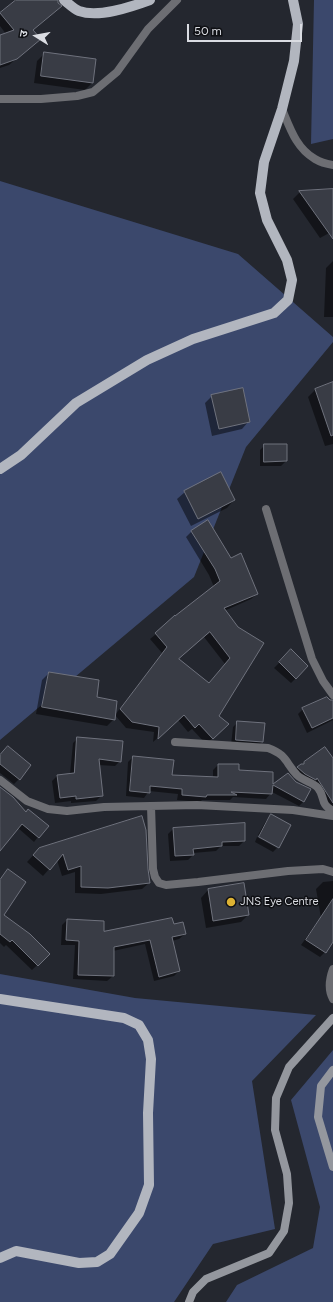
<!DOCTYPE html>
<html>
<head>
<meta charset="utf-8">
<style>
	body { margin:0 }
	#map { position:relative; width:333px; height:1302px; overflow:hidden; background:#24272f; font-family:Figtree,"Noto Sans Devanagari",sans-serif }
	canvas { display:block }
	.north { position:absolute; left:16px; top:16px; width:40px; height:40px; -webkit-text-stroke:3px #0f1014; paint-order:stroke; rotate:281deg; font-size:11px; font-weight:700; line-height:16px; text-align:center; color:#dadce2 }
	.north::after { content:''; display:block; margin:auto; width:14px; height:18px; background:#dadce2; clip-path:polygon(50% 0,100% 100%,50% 72%,0 100%) }
	.scale { position:absolute; left:187px; top:24px; width:115px; height:18px; box-sizing:border-box; border:2px solid #dadce2; border-top:0; padding-left:5px; font-size:12px; line-height:14px; white-space:nowrap; color:#dadce2; -webkit-text-stroke:3px #0f1014; paint-order:stroke }
</style>
</head>
<body>
<div id="map">
<canvas width="333" height="1302"></canvas>
<div class="north">उ</div>
<div class="scale">50 m</div>
</div>
<script>
const ctx = document.querySelector('canvas').getContext('2d');
ctx.lineJoin = 'round';
function fill(path, color) { ctx.fillStyle = color; ctx.fill(path, 'evenodd'); }
function trace(path, color, width, dash) { ctx.strokeStyle = color; ctx.lineWidth = width; ctx.lineCap = dash ? 'butt' : 'round'; ctx.setLineDash(dash || []); ctx.stroke(path); }
function label(font, color, halo, rows, align = 'center') {
  ctx.font = font + ' Figtree,sans-serif'; ctx.lineWidth = 3; ctx.setLineDash([]); ctx.textBaseline = 'middle'; ctx.strokeStyle = halo; ctx.fillStyle = color; for (const [text, x, y, turn = 0] of rows) {
    ctx.save(); ctx.translate(x, y); ctx.rotate((+turn || 0) * Math.PI / 180); ctx.textAlign = isNaN(turn) ? turn : align; if (halo) ctx.strokeText(text, 0, 0); ctx.fillText(text, 0, 0); ctx.restore();
  }
}
fill(new Path2D(`
	M314,0H333V139L311,144Z
	M0,181L238,254L333,337V342L246,447L194,577L0,740Z
	M0,974L135,998L316,1015L252,1081L275,1229L213,1244L174,1302H0Z
	M333,1050V1302H226L237,1285L313,1248L320,1207L291,1100Z`), '#3b486c');
fill(new Path2D(`
	M14,0H57L54,12L32,31L39,39L9,65L0,68V36L6,34L0,26V14L15,2Z
	M45,53L95,60L92,83L85,90L34,83L37,61Z
	M333,190V231L320,238L293,199L300,192Z
	M333,261V317H324L326,268Z
	M333,383V444L325,446L308,397L315,390Z
	M212,396L249,421L242,429L212,436L205,403Z
	M265,445L286,461L281,466H260V450Z
	M185,492L234,500L227,508L191,526L177,499Z
	M208,522L230,559L257,594L251,599L224,611L237,628L218,716L222,730L206,744L192,729L188,732L178,720L153,742L154,732L126,728L115,715L162,653L150,639L214,587L209,575L186,537L191,532ZM204,637L225,664L208,684L178,660Z
	M291,651L296,678L291,683L274,668Z
	M49,673L95,698L114,719L107,726L36,714L42,680Z
	M330,701H333V720L307,733L298,714L303,709Z
	M238,722L262,742L257,747L231,745L233,727Z
	M78,738L120,761L115,766L98,765L102,795L96,801L71,803V801L55,803L52,781L57,776L70,774L73,743Z
	M0,756L19,779L14,784L0,773Z
	M133,757L171,776L213,778V770L218,765L238,771L272,786L288,774L296,782L304,801L299,806L272,792L266,799L233,797L230,800H202L200,802L177,800L178,794L149,791L144,798L126,796L128,762Z
	M333,760V812L312,783L293,772L305,762Z
	M0,795L38,837L34,842L18,828L0,848Z
	M271,816L278,846L258,835L266,821Z
	M173,829L244,841L239,846H221L216,851L193,853V855L188,860L170,861L168,834Z
	M257,837L277,848L273,852L255,842Z
	M40,848L146,869L149,883L142,889L101,894L75,893V872L62,876L57,860L43,876L27,862Z
	M333,881V941L325,952L320,957L301,945L316,924L321,918L316,889L323,882Z
	M208,890L248,915L241,922L206,928L201,898Z
	M0,913L49,954L32,970L6,945L4,947L0,943Z
	M67,920L103,932L185,934L179,939L172,941L179,971L174,976L154,981L145,944L113,951V976L107,981L73,979L75,945H61L62,925Z`), '#0007');
const building = new Path2D(`
	M16,0H58V3L62,6L33,30L41,39L17,59L0,65V35L14,30L0,13Z
	M44,52L96,59L93,83L41,76Z
	M333,189V239L299,191Z
	M333,382V435L331,436L315,389Z
	M243,388L250,422L219,429L211,395Z
	M264,444H287V461L264,462Z
	M221,472L235,500L198,519L184,491Z
	M208,520L231,558L241,553L258,594L224,608L238,627L264,643L219,716L229,724L213,739L199,724L195,728L184,715L158,739L159,727L132,722L120,709L167,647L155,633L175,615V616L220,581L215,569L191,531ZM210,632L230,658L209,683L179,659Z
	M291,649L308,666L296,679L279,662Z
	M49,672L99,680L97,697L117,701L115,720L42,707Z
	M327,697L330,700H333V718L312,728L302,708Z
	M237,721L265,723L263,742L236,740Z
	M77,737L123,741L121,762L99,759L103,796L76,799V796L60,798L57,775L74,773Z
	M8,746L31,765L20,780L0,764V755Z
	M325,747L333,758V803L317,778L316,780L305,774L297,767L301,764H304V762Z
	M133,756L174,760L172,775L218,777V764H239V770L273,772V784L288,773L296,782L311,789L304,802L273,785L272,794L231,792L237,795H207L206,797L182,795V789L150,786V793L130,791Z
	M0,787L13,797L26,812L28,809L49,826L39,838L22,824L0,851Z
	M271,814L291,825L279,848L259,837Z
	M142,816L146,830L148,869L150,883L108,888L81,887V866L68,870L63,854L50,870L33,855L39,848Z
	M245,823V841L222,842V846L193,849L194,855L175,856L173,828Z
	M8,869L26,882L4,915L30,934L50,954L38,966L12,940L10,942L0,934V880Z
	M244,883L249,915L213,921L208,889Z
	M333,899V942L326,953L306,940Z
	M172,918L174,924L183,922L186,934L172,937L180,971L159,977L150,940L114,947V976L78,975L79,941L66,940L67,919L104,921V931Z`);
fill(building, '#393c45');
trace(building, '#6f727d', 1);
trace(new Path2D(`
	M0,99H41L77,96L93,92L117,72L148,29L177,0
	M282,109C290,128 296,148 315,159C320,162 327,164 333,165
	M266,509L312,659L323,681L333,695
	M175,742L268,748C287,755 285,762 297,775C303,781 313,782 318,788C326,798 319,803 333,811
	M0,780L27,801L48,809L67,811L104,807L197,805L293,810L333,816
	M151,806L153,869L155,877L159,883L166,885L198,882L288,871L323,869L333,872
	M333,969C329,980 328,990 333,999`), '#6d6e73', 8);
trace(new Path2D(`
	M333,1070L321,1086L318,1117L333,1167
	M189,1302L193,1292L206,1279L269,1253L284,1231L289,1203L287,1174L275,1130L276,1098L289,1067L333,1018`), '#94979e', 8);
trace(new Path2D(`
	M64,0C69,4 74,9 79,11C99,18 131,7 150,0
	M0,469L21,455L76,403L147,360L193,339L274,313L288,300L292,280L287,260L267,220L260,193L264,162L282,109L294,61L298,24L293,0
	M0,999L124,1018L139,1025L148,1040L151,1059L148,1113L149,1185L139,1213L110,1254L97,1262L79,1263L16,1251L0,1258`), '#b2b6bf', 10);
for (const [x, y, r, color] of [
	[231,902,5,"#ddb233"]
]) { const dot = new Path2D(); dot.arc(x, y, r, 0, 2 * Math.PI); ctx.fillStyle = color; ctx.fill(dot); trace(dot, '#0f1014', 1.5); }
label('11px', '#dadce2', '#0f1014', [
	["JNS Eye Centre",240,902]
], 'left');
</script>
</body>
</html>
